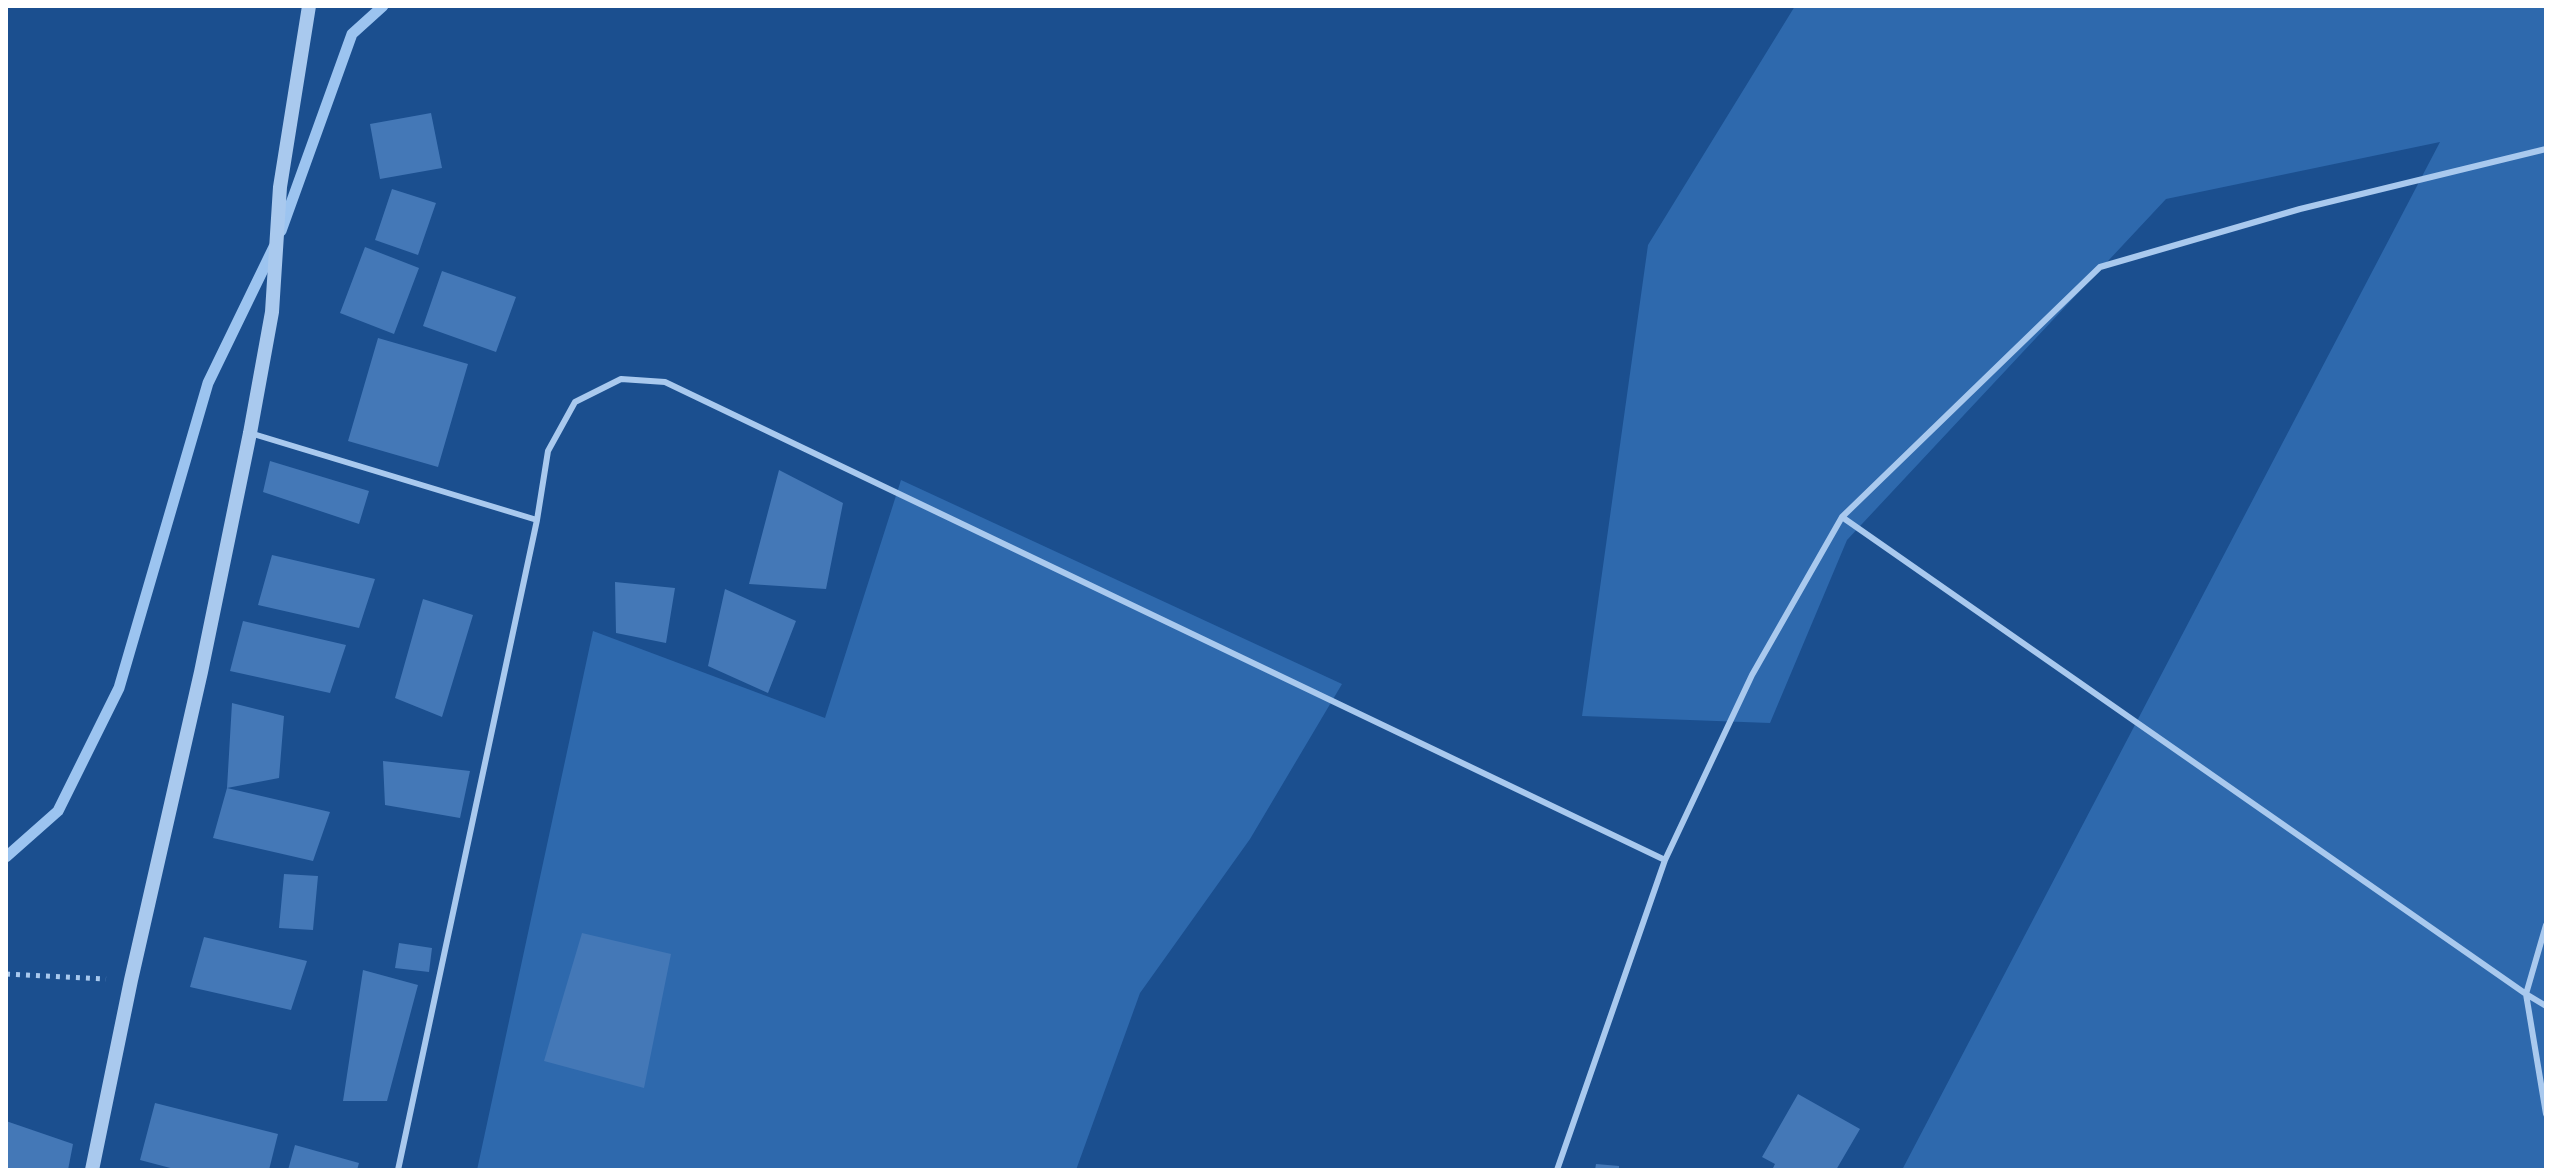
<!DOCTYPE html>
<html>
<head>
<meta charset="utf-8">
<style>
	body { margin:0 }
	#map { position:relative; width:2552px; height:1176px; overflow:hidden; background:#1b4f8f; font-family:"Source Sans 3",sans-serif }
	canvas { display:block }
	.frame { position:absolute; inset:0; border:8px solid #fff; pointer-events:none }
</style>
</head>
<body>
<div id="map">
<canvas width="2552" height="1176"></canvas>
<div class="frame"></div>
</div>
<script>
const ctx = document.querySelector('canvas').getContext('2d');
ctx.lineJoin = 'round';
function fill(path, color) { ctx.fillStyle = color; ctx.fill(path, 'evenodd'); }
function trace(path, color, width, dash) { ctx.strokeStyle = color; ctx.lineWidth = width; ctx.lineCap = dash ? 'butt' : 'round'; ctx.setLineDash(dash || []); ctx.stroke(path); }
fill(new Path2D(`
	M1795,6H2546V1170H1902L2440,142L2166,199L1847,540L1770,723L1582,716L1648,245Z
	M901,480L1342,684L1250,839L1140,993L1076,1170H477L593,631L825,718Z`), '#2e69ad');
trace(new Path2D(`
	M281,231L352,34L383,6
	M6,857L58,811L119,688L208,383L274,247`), '#9cc4f0', 11);
fill(new Path2D(`
	M431,113L442,168L380,179L370,124Z
	M392,189L436,203L418,255L375,240Z
	M365,247L419,268L394,334L340,313Z
	M442,271L516,297L496,352L423,326Z
	M378,338L468,364L438,467L348,441Z
	M270,461L369,491L359,524L263,492Z
	M779,470L843,503L826,589L749,584Z
	M272,555L375,579L359,628L258,605Z
	M615,582L675,588L666,643L616,633Z
	M725,589L796,621L768,693L708,666Z
	M423,599L473,615L442,717L395,698Z
	M243,621L346,645L330,693L230,671Z
	M232,703L284,716L279,778L227,788Z
	M383,761L470,771L460,818L385,805Z
	M227,788L330,812L313,861L213,838Z
	M284,874L318,876L313,930L279,928Z
	M582,933L671,954L644,1088L544,1061Z
	M204,937L307,961L291,1010L190,987Z
	M399,943L432,948L429,972L395,968Z
	M363,970L418,985L387,1101H343Z
	M1798,1094L1860,1129L1836,1170H1772L1775,1164L1762,1157Z
	M155,1103L278,1134L269,1170H178L140,1160Z
	M6,1121L73,1144L68,1170H6Z
	M295,1145L359,1163L357,1170H288Z
	M1596,1164L1619,1166V1170H1595Z`), '#4478b7');
trace(new Path2D(`
	M6,974L106,979`), '#a9c9ee', 5, [4, 6]);
trace(new Path2D(`
	M250,433L537,520
	M1842,517L2526,994L2546,1114
	M2546,925L2526,994L2546,1006
	M398,1170L537,520L548,451L575,402L621,379L665,382L1665,860
	M1557,1170L1665,860L1752,675L1842,517L2100,267L2300,209L2546,149`), '#a9c9ee', 6);
trace(new Path2D(`
	M92,1170L131,980L201,672L250,433L272,312L280,187L309,6`), '#a9c9ee', 14);
</script>
</body>
</html>
